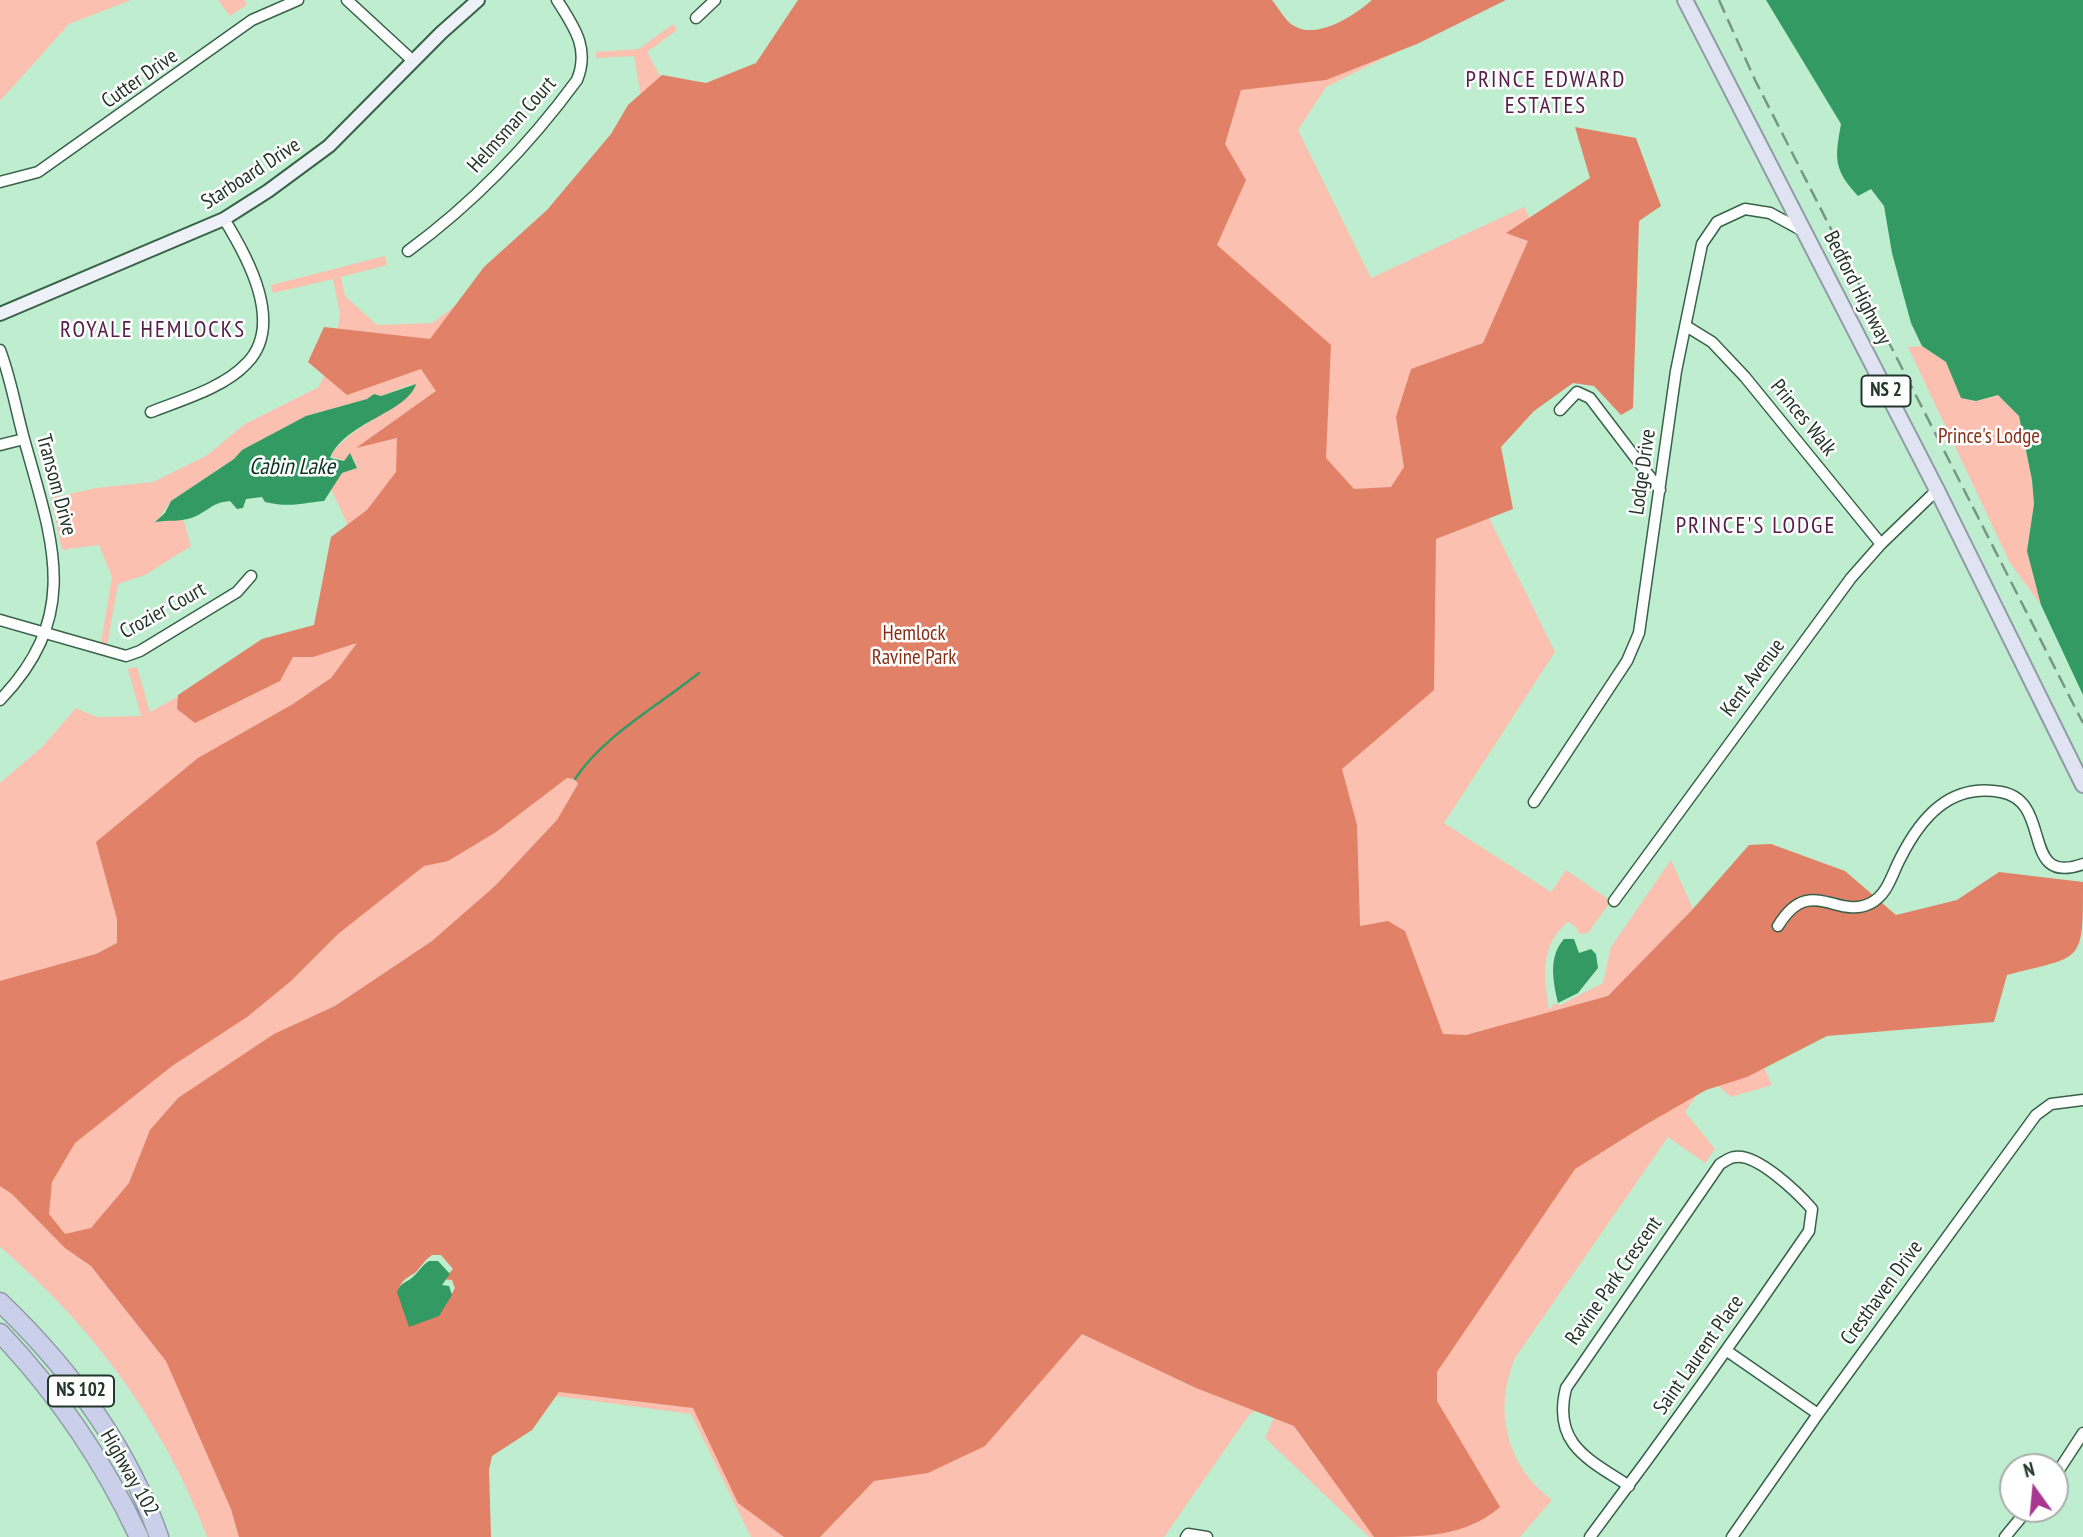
<!DOCTYPE html>
<html>
<head>
<meta charset="utf-8">
<style>
	body { margin:0 }
	#map { position:relative; width:2083px; height:1537px; overflow:hidden; background:#bfedcf; font-family:"PT Sans Narrow",sans-serif }
	canvas { display:block }
	.north { position:absolute; left:1999px; top:1453px; width:70px; height:70px; box-sizing:border-box; background:#fff; border:2px solid #a7afaa; border-radius:50%; rotate:345deg; font-size:19px; font-weight:700; line-height:28px; text-align:center; color:#23362a }
	.north::after { content:''; display:block; margin:auto; width:24px; height:32px; background:#a83792; clip-path:polygon(50% 0,100% 100%,50% 72%,0 100%) }
</style>
</head>
<body>
<div id="map">
<canvas width="2083" height="1537"></canvas>
<div class="north">N</div>
</div>
<script>
const ctx = document.querySelector('canvas').getContext('2d');
ctx.lineJoin = 'round';
function fill(path, color) { ctx.fillStyle = color; ctx.fill(path, 'evenodd'); }
function trace(path, color, width, dash) { ctx.strokeStyle = color; ctx.lineWidth = width; ctx.lineCap = dash ? 'butt' : 'round'; ctx.setLineDash(dash || []); ctx.stroke(path); }
function label(font, color, halo, rows, align = 'center') {
  ctx.font = font + ' "PT Sans Narrow",sans-serif'; ctx.lineWidth = 5; ctx.setLineDash([]); ctx.textBaseline = 'middle'; ctx.strokeStyle = halo; ctx.fillStyle = color; for (const [text, x, y, turn = 0] of rows) {
    ctx.save(); ctx.translate(x, y); ctx.rotate((+turn || 0) * Math.PI / 180); ctx.textAlign = isNaN(turn) ? turn : align; if (halo) ctx.strokeText(text, 0, 0); ctx.fillText(text, 0, 0); ctx.restore();
  }
}
fill(new Path2D(`
	M0,0H131L69,24L0,101Z
	M218,0H245L247,5L230,16Z
	M1264,0L1301,74L1500,0L1326,87L1298,130L1371,278L1524,207L1577,310L1455,449L1555,652L1444,823L1551,892L1566,870L1611,901L1588,933L1579,934L1576,927L1568,922C1539,946 1544,977 1549,1010L1554,1004L1560,1005L1603,983L1611,947L1671,860L1772,1085L1731,1097L1709,1078L1685,1112L1715,1149L1705,1163L1668,1137L1515,1358C1493,1410 1506,1466 1552,1500L1520,1537H1369L1265,1438L1286,1391L1249,1415L1164,1537H751L691,1414L421,1378L397,1537H207C164,1423 92,1325 0,1247V783L43,746L76,708L96,717L141,716L128,669L137,667L150,712L179,696L284,661L360,575L347,523L331,489L342,473L357,468L353,457L344,461L330,456C353,424 390,416 414,389L412,384L381,396L374,394L367,399L306,416L242,450L234,459L171,501L156,522L183,519L191,546L145,575L118,584L107,645L101,643L112,577L99,545L62,550L51,498L96,488L153,482L206,456L245,424L319,387L334,352L340,314L333,279L273,293L271,285L385,256L387,265L341,277L345,296L377,325L432,323L465,299L643,107L634,56L596,58V52L639,49L673,24L677,30L647,52L670,94ZM432,1255H441L453,1269L445,1280H452L455,1288L447,1303L399,1288C404,1277 408,1278 416,1272C422,1266 424,1260 432,1255Z
	M1922,346L1946,362L1961,398L1976,401L1998,395L2019,416L2032,480L2034,504L2027,551L2041,605L2010,563L1908,347Z`), '#fbc0af');
fill(new Path2D(`
	M798,0H1272C1278,7 1286,22 1294,26C1318,40 1355,15 1372,0H1506L1417,44L1326,80L1241,90L1225,144L1246,180L1217,245L1331,345L1326,458L1354,489L1391,487L1404,467L1396,417L1411,369L1483,343L1528,241L1506,233L1590,178L1575,127L1636,138L1661,206L1639,221L1633,408L1621,415L1594,386L1573,383L1534,411L1501,447L1513,509L1436,539L1434,690L1342,769L1357,825L1360,926L1388,921L1405,931L1443,1034L1466,1035L1608,996L1692,910L1749,845L1771,844L1845,871L1896,915L1957,900L1999,872L2083,882C2083,966 2083,955 2007,975L1994,1022L1827,1036L1747,1077L1706,1090L1645,1125L1575,1169L1437,1372V1401L1500,1507C1465,1537 1423,1537 1374,1537L1294,1426L1196,1388L1082,1334L985,1446L928,1473L874,1481L820,1537H784L738,1503L693,1408L559,1392L532,1430L492,1456L489,1470L491,1537H239L231,1509L166,1361L91,1266L65,1248L12,1194L0,1186V981L96,954L117,943V919L96,842L198,758L293,704L331,678L357,643L313,657H293L280,681L195,723L177,709L178,695L262,639L314,625L331,537L367,510L396,472L397,438L356,448L436,391L421,369L347,395L308,362L324,327L430,339L484,267L547,210L611,134L628,105L662,75L706,83L756,63ZM567,778L575,779L578,784L557,820L495,886L432,941L335,1006L274,1034L178,1098L150,1130L129,1183L91,1228L65,1234L49,1214L52,1182L75,1143L172,1066L247,1017L291,981L338,934L424,866L448,861L496,832ZM432,1255H441L453,1269L444,1279L452,1280L455,1288L447,1303L399,1288C404,1277 408,1278 416,1272C422,1266 424,1260 432,1255Z`), '#e18167');
fill(new Path2D(`
	M1766,0H2083V695L2041,605L2027,551L2034,504L2032,480L2019,416L1998,395L1976,401L1961,398L1946,362L1922,346L1911,323L1892,253L1884,206L1871,189L1858,196C1833,169 1835,158 1841,124Z
	M416,384C407,413 345,422 330,458L344,461L350,453L357,468L342,473L324,501C300,503 291,508 265,502L262,497L246,499L243,508L237,509L230,501C211,503 210,510 194,517C183,522 167,520 155,522L165,513L171,501L234,459L242,450L306,416L367,399L374,394L381,396Z
	M1564,939H1574L1579,953L1591,949L1596,954L1598,968L1578,993L1558,1003C1553,981 1548,957 1564,939Z
	M429,1261H438L450,1274L442,1285L449,1286L452,1295L439,1316L409,1327L397,1292C401,1282 406,1283 413,1277C418,1273 421,1266 429,1261Z`), '#339a64');
trace(new Path2D(`
	M575,779C604,735 658,706 699,673`), '#339a64', 2.5);
const street = new Path2D(`
	M347,0L413,61
	M696,18L715,0
	M0,182L38,172L252,20L298,0
	M408,251C472,204 530,144 577,80C590,48 574,27 557,0
	M1686,326L1712,342L1745,377L1881,544
	M0,350C11,379 16,410 24,439C52,540 83,614 0,700
	M1560,410L1577,392L1590,398L1660,490
	M151,412C181,400 224,388 247,363C285,324 247,256 224,219
	M0,445L24,439
	M0,620L126,656L140,651L237,592L251,576
	M1534,802L1627,661L1639,633L1676,371L1702,244L1717,222L1745,209L1770,213L1805,232
	M1614,901L1851,578L1881,544L1937,490
	M1778,926C1810,873 1837,921 1871,903C1888,894 1892,874 1900,859C1921,817 1950,783 2001,792C2054,801 2019,887 2083,864
	M1727,1351L1818,1414
	M2055,1476L2083,1433
	M1186,1537L1188,1534L1207,1537
	M1590,1537C1665,1437 1738,1335 1809,1231L1812,1209C1798,1193 1757,1153 1735,1157C1730,1157 1724,1162 1720,1164L1566,1388C1552,1444 1588,1459 1629,1486
	M1732,1537L1818,1414L2036,1115L2051,1104L2083,1100
	M2005,1537L2028,1509`);
const secondary = new Path2D(`
	M0,314L224,219L268,191L329,146L441,33L478,0`);
const primary = new Path2D(`
	M1685,0L1937,490L2083,785`);
const highway = new Path2D(`
	M0,1302C70,1369 127,1445 159,1537
	M0,1333C57,1393 104,1462 139,1537`);
trace(street, '#386248', 13);
trace(secondary, '#386248', 16);
trace(primary, '#909aa6', 18);
trace(highway, '#909aa6', 21);
trace(street, '#fff', 10);
trace(secondary, '#eff1f8', 12);
trace(primary, '#dfe3f2', 14);
trace(highway, '#cad0e9', 18);
trace(new Path2D(`
	M1719,0L1755,80L2083,723`), '#769782', 2.5, [14, 7]);
for (const [x, y, w] of [
	[1886,391,49],
	[81,1391,66]
]) { const box = new Path2D(); box.roundRect(x - w / 2, y - 15.5, w, 31, 5); ctx.fillStyle = '#fff'; ctx.fill(box); trace(box, '#23362a', 2); }
label('bold 19px', '#23362a', null, [
	["NS 2",1886,391],
	["NS 102",81,1391]
]);
label('21px', '#23362a', '#fff', [
	["Cutter Drive",140,79,-35],
	["Helmsman Court",512,125,-48],
	["Starboard Drive",251,174,-33],
	["Bedford Highway",1857,288,63],
	["Princes Walk",1803,418,51],
	["Lodge Drive",1643,472,-82],
	["Transom Drive",56,485,75],
	["Crozier Court",163,611,-29],
	["Kent Avenue",1753,678,-53],
	["Ravine Park Crescent",1614,1281,-55],
	["Cresthaven Drive",1882,1293,-54],
	["Saint Laurent Place",1699,1355,-55],
	["Highway 102",129,1473,60]
]);
label('21px', '#873018', '#fff', [
	["Prince's Lodge",1989,437],
	["Hemlock",914,634],
	["Ravine Park",914,658]
]);
ctx.letterSpacing = '2px';
label('23px', '#57204b', '#fff', [
	["PRINCE EDWARD",1546,80],
	["ESTATES",1546,106],
	["ROYALE HEMLOCKS",153,330],
	["PRINCE'S LODGE",1756,526]
]);
ctx.letterSpacing = '0px';
label('italic 23px', '#0a361f', '#fff', [
	["Cabin Lake",292,467]
]);
</script>
</body>
</html>
